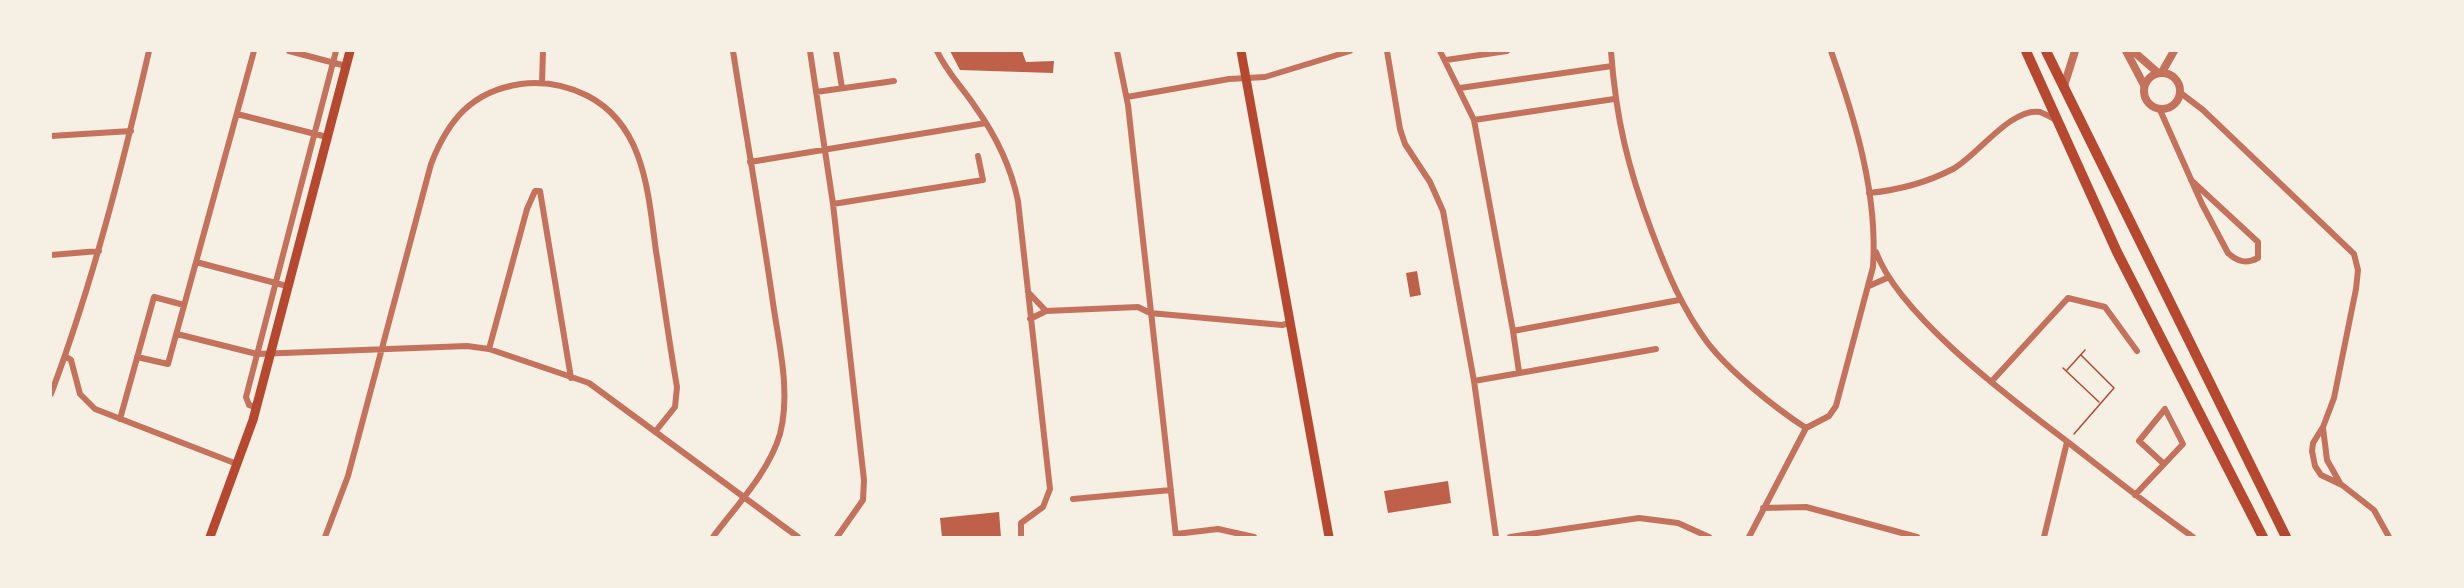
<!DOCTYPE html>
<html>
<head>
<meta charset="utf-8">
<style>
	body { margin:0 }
	#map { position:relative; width:2464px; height:588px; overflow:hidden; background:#f6efe4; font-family:Cabin,sans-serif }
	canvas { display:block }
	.frame { position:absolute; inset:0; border:52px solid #f6efe4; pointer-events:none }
</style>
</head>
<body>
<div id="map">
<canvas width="2464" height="588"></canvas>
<div class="frame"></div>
</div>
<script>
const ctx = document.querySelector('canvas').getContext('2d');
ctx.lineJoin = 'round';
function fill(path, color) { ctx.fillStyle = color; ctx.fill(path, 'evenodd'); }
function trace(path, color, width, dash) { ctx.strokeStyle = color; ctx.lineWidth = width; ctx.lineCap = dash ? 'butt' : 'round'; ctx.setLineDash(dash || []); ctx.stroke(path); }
fill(new Path2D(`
	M950,51H1022L1026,62L1054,61L1053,73L960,70Z
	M1417,271L1421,295L1410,297L1406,273Z
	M1448,481L1451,503L1388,513L1384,491Z
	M999,512L1001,537H942L940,518Z`), '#bf614a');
trace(new Path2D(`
	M2063,368L2099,402
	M2067,370L2085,350
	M2074,434L2114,388L2081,355`), '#b5482f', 1.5);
trace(new Path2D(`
	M289,51L346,66
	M810,51L833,204L864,480L863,500L837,537
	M836,51L842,88
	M937,51C947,73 963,88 976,108C996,136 1011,167 1018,201L1050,489L1043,507L1021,523V537
	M1117,51L1128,105L1176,537
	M1387,51L1400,129L1405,144L1430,182L1443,211L1474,381L1656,349
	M1440,51L1474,120L1513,331
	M1611,51C1616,120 1628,168 1652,232C1667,272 1682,308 1707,342C1729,371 1775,408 1806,428
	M1446,60L1507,51
	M542,83L543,51
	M1460,88L1612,66
	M816,92L894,81
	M2182,94L2203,110L2354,254L2358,270L2356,289L2334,398L2323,427L2313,443L2312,451L2315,466L2321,475L2342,485L2374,510L2389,537
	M1127,97L1229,79L1265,77L1350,51
	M2160,110L2202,204L2228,253C2238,262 2246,264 2258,258V242L2191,180
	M237,114L327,137
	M1474,120L1614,99
	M51,136L131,131
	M750,162L986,123
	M1869,193C1899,190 1926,183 1953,169C1977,156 2011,107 2040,112C2045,114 2051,117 2056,120
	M833,204L983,180L978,156
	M1876,252C1900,317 2013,400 2069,443C2110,475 2150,507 2193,537
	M51,255L99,251
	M196,262L287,286
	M1869,286L1887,278
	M1028,292L1046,311
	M1030,319L1046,311L1138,307L1150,313L1282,325L1290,323
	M177,334L257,354L467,346L489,349L589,383L798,537
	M489,349L527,209L535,191H540L571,378
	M65,356L71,360L80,394L95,409L237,464
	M137,357L168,364L254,51
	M1519,372L1513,331L1679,300
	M1474,381L1496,537
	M1992,381L2068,298L2105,307L2137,351
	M51,394C93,282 122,168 149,51
	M256,407L249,405L246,397L336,51
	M120,419L154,297L184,305
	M2323,428L2327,460L2340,483
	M2135,495L2183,444L2165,409L2139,441L2164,464
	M1073,499L1171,490
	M1763,508L1806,507L1917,537
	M1176,534L1218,529L1254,537
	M325,537L348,476L431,164C448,120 472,91 521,84C545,81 566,85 588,96C645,126 648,193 656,251C663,296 669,342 677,387L675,407L655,432
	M713,537C736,506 769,472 780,434C791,392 779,345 773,303C761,219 746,135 733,51
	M1510,537L1639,518L1678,523L1709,537
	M1749,537L1806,428L1829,416L1836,406L1873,267C1878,194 1855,119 1831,51
	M2044,537L2067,442`), '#c5725c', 6);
trace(new Path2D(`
	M2126,51L2144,85
	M2133,51L2157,72
	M2162,72L2174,51
	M2144 91a18 18 0 1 1 36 0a18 18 0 1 1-36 0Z
	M2064,86L2075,51`), '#c5725c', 8);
trace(new Path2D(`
	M1241,51L1329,537
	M210,537L253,420L350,51`), '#b5482f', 9);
trace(new Path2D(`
	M2026,51L2117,252L2263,537
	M2046,51L2286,537`), '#b5482f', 10);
</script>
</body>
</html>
